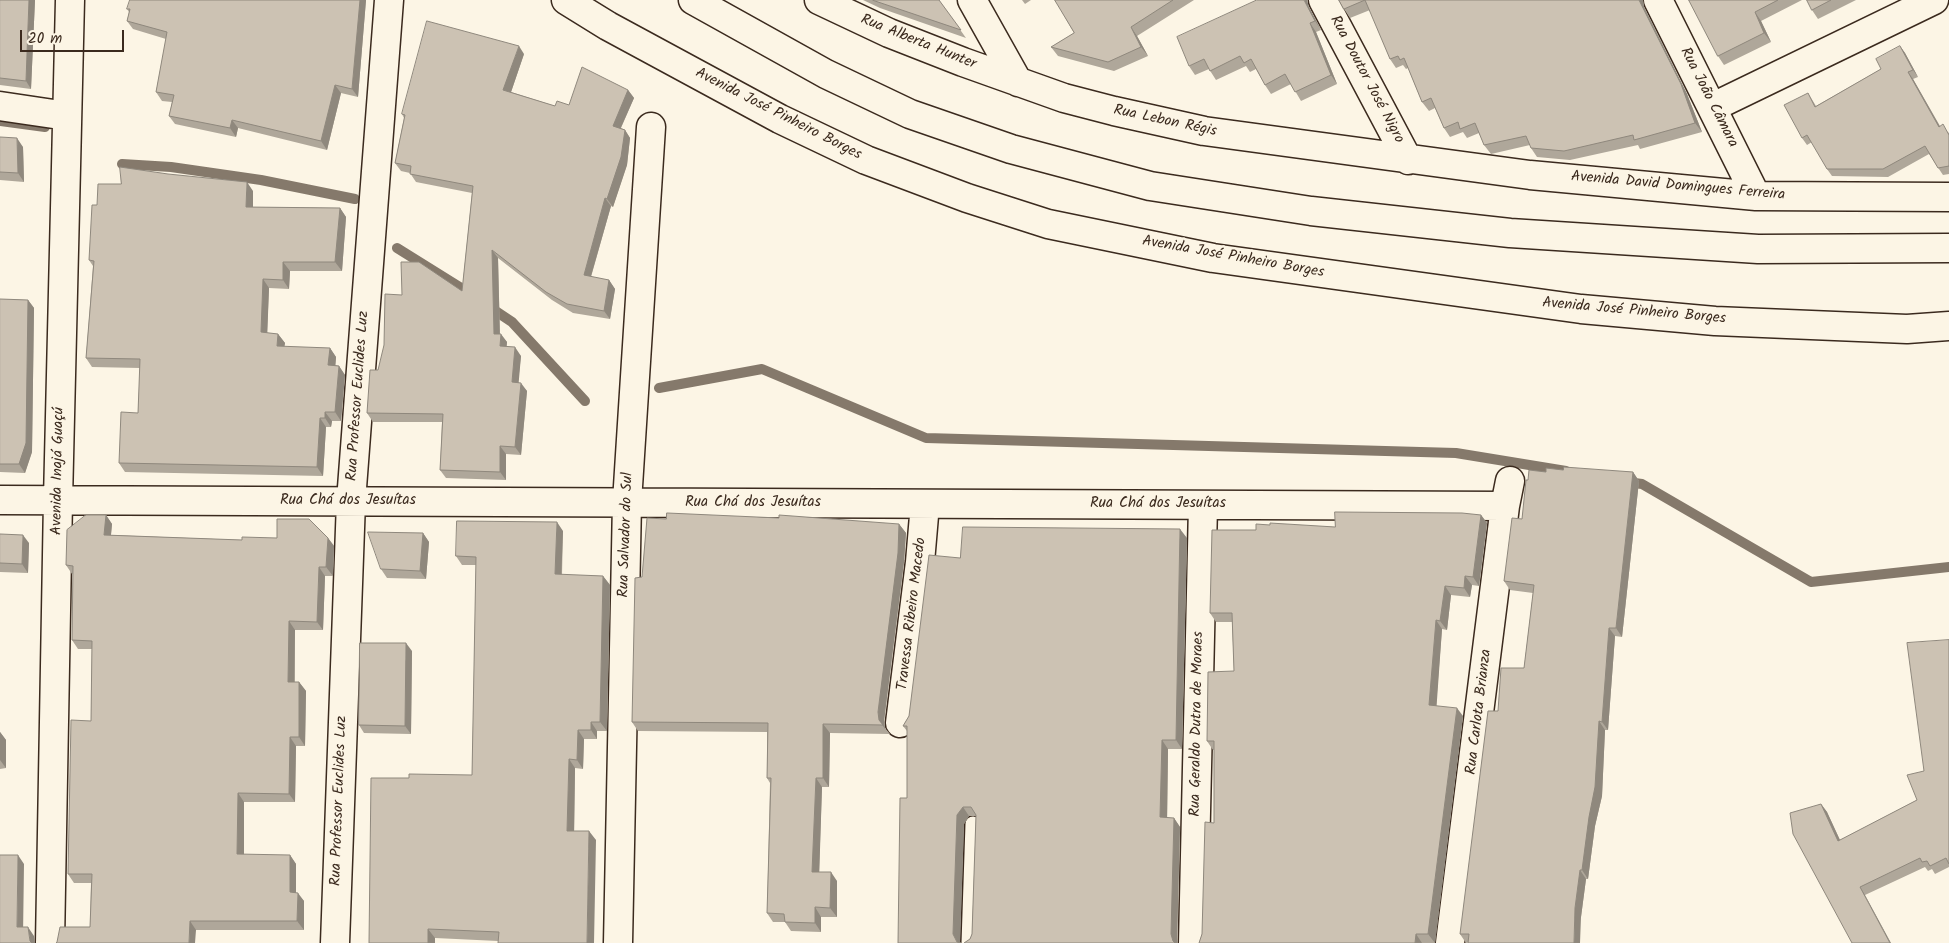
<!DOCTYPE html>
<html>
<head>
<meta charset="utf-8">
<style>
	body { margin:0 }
	#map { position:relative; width:1949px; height:943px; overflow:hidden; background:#fcf5e5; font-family:Kalam,sans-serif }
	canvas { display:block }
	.scale { position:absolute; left:20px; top:30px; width:104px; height:22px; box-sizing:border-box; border:2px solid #3b2a1e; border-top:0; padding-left:6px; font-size:15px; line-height:18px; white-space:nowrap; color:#3b2a1e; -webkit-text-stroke:4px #fcf5e5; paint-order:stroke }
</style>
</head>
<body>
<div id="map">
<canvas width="1949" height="943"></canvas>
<div class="scale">20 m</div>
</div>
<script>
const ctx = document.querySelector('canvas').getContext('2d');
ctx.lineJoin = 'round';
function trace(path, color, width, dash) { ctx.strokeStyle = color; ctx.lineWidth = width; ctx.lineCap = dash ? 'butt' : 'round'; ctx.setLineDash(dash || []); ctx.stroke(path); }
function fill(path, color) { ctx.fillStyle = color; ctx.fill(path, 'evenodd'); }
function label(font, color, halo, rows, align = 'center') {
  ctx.font = font + ' Kalam,sans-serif'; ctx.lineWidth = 4.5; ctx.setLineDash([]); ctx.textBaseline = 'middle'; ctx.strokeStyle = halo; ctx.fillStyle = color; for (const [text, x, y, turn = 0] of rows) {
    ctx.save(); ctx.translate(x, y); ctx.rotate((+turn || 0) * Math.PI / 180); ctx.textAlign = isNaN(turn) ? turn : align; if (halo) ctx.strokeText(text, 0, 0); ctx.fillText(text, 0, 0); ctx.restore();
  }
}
trace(new Path2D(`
	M0,121L45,127
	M122,164L171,167L261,180L355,199
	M397,248L474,296
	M488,306L512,322L585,401
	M659,388L762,369L926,438L1456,453L1566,471
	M1627,482L1642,484L1811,582L1949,567`), '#85796b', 10);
const service = new Path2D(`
	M969,943L973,824`);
const minor = new Path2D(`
	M819,0L889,33L963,62L1064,98L1114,111L1204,131L1530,175L1756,196L1949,197
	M972,0L1018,82
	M1323,0L1408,160
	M1658,0L1756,196
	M0,106L67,116
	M1713,107L1934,0
	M0,500L1505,506
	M900,723L920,562L925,504
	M50,943L58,500L70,0
	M335,943L351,501L389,0
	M618,943L627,502L651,127
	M1193,943L1203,505
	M1450,943L1505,506L1510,481`);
const primary = new Path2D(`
	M566,0L608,26L780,119L866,160L967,198L1048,224L1213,258L1581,309L1715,321L1907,329L1949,326
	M693,0L826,74L910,114L1011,149L1150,186L1311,211L1510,233L1758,249L1949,248`);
trace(service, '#3b2a1e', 19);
trace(minor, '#3b2a1e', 31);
trace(primary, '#3b2a1e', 31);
trace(service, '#fcf5e5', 15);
trace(minor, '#fcf5e5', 28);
trace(primary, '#fcf5e5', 28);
fill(new Path2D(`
	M0,0H35L31,89L0,85Z
	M366,0L358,97L341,93L327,150L238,128L236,137L175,124L169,116L172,102L162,101L156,92L166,39L133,29L127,21L129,12L127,9Z
	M863,0H939L966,38L880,8Z
	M1022,0H1031L1025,4Z
	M1055,0H1194L1137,36L1148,56L1114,71L1058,56L1051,47L1074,33Z
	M1339,0H1643L1644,7L1687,94L1702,132L1640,149L1638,145L1570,160L1537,157L1531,148L1530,145L1491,154L1484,145L1479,133L1467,138L1463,132L1450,137L1444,128L1435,108L1429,111L1422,102L1408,68L1406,69L1403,65L1396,68L1390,59L1370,10L1350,18L1344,9Z
	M1689,0H1802L1761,21L1771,42L1724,65L1718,56Z
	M1807,0H1856L1818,19L1812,10Z
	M1309,7L1321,30L1316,32L1337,84L1301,101L1291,84L1271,94L1265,85L1256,69L1250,72L1246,66L1216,80L1209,69L1195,75L1189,66Z
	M1900,46L1905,53L1918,77L1913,79L1940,126L1949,133V174L1943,175L1929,154L1888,177L1832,176L1827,169L1812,142L1807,145L1802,138L1808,93L1816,106L1881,69Z
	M524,54L511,92L555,106L569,105L628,90L634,98L621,128L625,130L630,138L627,165L613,207L611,206L591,277L609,280L615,289L610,319L573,313L552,300L498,258L500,334L507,342L506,347L521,356L518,382L527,391L521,455L506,454V480L446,478L440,470L442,422H373L367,413L378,370L402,295L462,291L472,193L416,182L410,173L401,171L395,163L404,118L402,114Z
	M0,137L23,147L24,182L0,180Z
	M253,191V207L340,208L346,217L342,271H290L289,289L269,288L267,333L278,334L285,343L284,347L330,348L336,357L335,365L339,366L345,375L341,421H332L331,427H326L323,476L125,472L119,463L138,413L140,368L92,367L86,358L93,266L89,260L97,205Z
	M0,299L28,300L34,308L32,452L25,473L0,472Z
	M1563,470L1633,472L1639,481L1622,637L1615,636L1608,730H1605L1602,796L1595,826L1588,879H1586L1581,917L1466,943L1460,934L1498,711L1524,668L1533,593L1510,590L1504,581L1522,519L1528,480L1546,472Z
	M106,515L112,524L111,535L242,540L277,538H328L334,546L333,576H325L323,630H295V682H299L306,691L305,746H296L295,802H244V855H290L296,864V893L304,901V930H196L90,927L91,883H74L68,874L91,721L92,649H78L72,640L73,574H72L66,565Z
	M1481,515L1487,523L1479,586L1472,585L1470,597L1451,595L1447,630L1442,629L1436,706L1463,716L1435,943H1199L1202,934L1214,823V750H1213L1207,741L1234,671L1232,622H1216L1210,613L1256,530L1270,525L1335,527Z
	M899,524L906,533L904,562L884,721L885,728L890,734L830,733L829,787H822L819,872L837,881V917H821V932L791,931L785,922H773L767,913L770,783L767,778V732L638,731L632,722L642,577Z
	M563,531L562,575L603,576L610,585L607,731H597V739H584L583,769L575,768L574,831L596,840L498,941L435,938L369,943L409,778L472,775L476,565H462L456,556Z
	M423,533L429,542L426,579L387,578L381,569Z
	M0,534L29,543L28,573L0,572Z
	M1187,538L1182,749H1168L1167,818H1174L1180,827L1177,943H964L970,939L972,934L976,816H969L964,824L960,942L898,943L907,798V731L903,726L909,716L960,558Z
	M1949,640V867L1935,874L1932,869L1928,871L1925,867L1865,895L1852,943L1821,804L1827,812L1840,840L1917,800L1924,771Z
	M412,651L411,734L364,733L359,725Z
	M0,732L6,740V768L0,769Z`), '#afa79a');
fill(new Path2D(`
	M29,0H35L31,89L26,81Z
	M360,0H366L358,97L352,89Z
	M1304,0H1307L1309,7L1321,30L1315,21Z
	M1639,0H1643L1644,7L1687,94L1702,132L1695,123Z
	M1755,12L1761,21L1771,42L1764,33Z
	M1310,23L1316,32L1337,84L1331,75Z
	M1131,27L1137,36L1148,56L1141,47Z
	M519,46L524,54L509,98L503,90Z
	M1900,46L1905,53L1918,77L1913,70Z
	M1908,72L1913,79L1944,134L1939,127Z
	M335,85L341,93L327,150L321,141Z
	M628,90L634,98L618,134L613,126Z
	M232,120L238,128L236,137L230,128Z
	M625,130L630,138L627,165L613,207L607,199Z
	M17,138L23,147L24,182L18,173Z
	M247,182L253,191V216L246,207Z
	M605,198L611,206L589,283L584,275Z
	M340,208L346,217L342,271L335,262Z
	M492,250L498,258L500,342L494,334Z
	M283,262L290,271L289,289L283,280Z
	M263,279L269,288L267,341L261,332Z
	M609,280L615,289L610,319L604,311Z
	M28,300L34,308L32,452L25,473L19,464Z
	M278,334L285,343L283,355L277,346Z
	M501,334L507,342L506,355L500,346Z
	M515,347L521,356L518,390L512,382Z
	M330,348L336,357L335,373L328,365Z
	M339,366L345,375L341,421L335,412Z
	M521,383L527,391L521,455L515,447Z
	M325,412L332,421L331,427L325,418Z
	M320,418L326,427L323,476L317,467Z
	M500,446L506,454V480L500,472Z
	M1633,472L1639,481L1622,637L1616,628Z
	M106,515L112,524L110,544L104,535Z
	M1481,515L1487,523L1479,586L1473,577Z
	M557,522L563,531L561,583L555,574Z
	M899,524L906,533L904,562L884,721L885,729L879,720L878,712Z
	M1180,529L1187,538L1182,749L1176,740Z
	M423,533L429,542L426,579L420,571Z
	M23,535L29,543L28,573L22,564Z
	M328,538L334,546L333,576L326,567Z
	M319,567L325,576L323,630L317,622Z
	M603,576L610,585L607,731L600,722Z
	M1465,576L1472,585L1470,597L1464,588Z
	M1445,586L1451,595L1447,630L1440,621Z
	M1436,620L1442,629L1436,714L1429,705Z
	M289,621L295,630L294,691L288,682Z
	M1609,628L1615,636L1608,730L1602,722Z
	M406,643L412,651L411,734L405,726Z
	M299,682L306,691L305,746L299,737Z
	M1457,708L1463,716L1435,943L1428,934Z
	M1599,721L1605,730L1602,796L1595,826L1588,879L1582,870Z
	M591,722L597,731V739L591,730Z
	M823,724L830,733L829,787L823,778Z
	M578,730L584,739L583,769L577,760Z
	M0,732L6,740V768L0,760Z
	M290,737L296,746L295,802L289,794Z
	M1162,740L1168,749L1167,826L1160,817Z
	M569,759L575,768L574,840L567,831Z
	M816,778L822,787L819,881L812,872Z
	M238,793L244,802V863L237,854Z
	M1821,804L1827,812L1844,849L1838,841Z
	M963,807L969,816L964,824L960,943H958L953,934L957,815Z
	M1174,818L1180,827L1177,943H1174L1173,941L1171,934Z
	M589,831L596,840L594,943H587Z
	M18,855L24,864L23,936L17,927Z
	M290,855L296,864V901L290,892Z
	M1580,870L1586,879L1581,917L1580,943H1574L1575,908Z
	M831,872L837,881V917L830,908Z
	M1860,887L1865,895L1891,943H1890Z
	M298,893L304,901V930L297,921Z
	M815,907L821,917V932L815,923Z
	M190,921L196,930L195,943H189Z
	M28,927L34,936L35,943H31L30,941Z
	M428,929L435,938V943H428Z
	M1416,934L1422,943H1415Z`), '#8f887d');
const building = new Path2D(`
	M0,0H29L26,81L0,78Z
	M130,0H360L352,89L335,85L321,141L232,120L230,128L169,116L174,95L156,92L167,32L127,21L130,9H127Z
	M873,0H939L961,30L875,1Z
	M1055,0H1173L1131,27L1141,47L1108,62L1051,47L1074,33Z
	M1257,0H1304L1315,21L1310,23L1331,75L1295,92L1285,74L1265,85L1251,59L1244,63L1240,56L1210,71L1204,59L1189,66L1177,37Z
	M1339,0H1639L1681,84L1695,123L1634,140L1633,135L1564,151L1531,148L1526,136L1484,145L1475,123L1460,129L1458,122L1444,128L1431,98L1422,102L1404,58L1400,60L1398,56L1390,59L1365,0L1344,9Z
	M1689,0H1778L1755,12L1764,33L1718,56Z
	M1807,0H1831L1812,10Z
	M427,21L519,46L503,90L555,106L557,101L569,105L582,67L628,90L613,126L625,130L621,157L607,199L605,198L584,275L609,280L604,311L567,304L546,292L492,250L494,334H501L500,346L515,347L512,382L521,383L515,447L500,446V472L440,470L443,414L367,413L370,370H378L384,345L385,294L402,295L401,262H419L462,291L473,186L410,174L411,166L395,163L405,115L402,114Z
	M1900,46L1913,70L1908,72L1939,127L1943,124L1949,135V166L1938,168L1925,146L1883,169H1827L1807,135L1802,138L1784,105L1808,93L1815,107L1881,69L1876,59Z
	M0,137L17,138L18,173L0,172Z
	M120,167L168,174L247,182L246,207L340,208L335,262H283V280L263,279L261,332L278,334L277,346L330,348L328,365L339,366L335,412H325V418H320L317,467L119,463L121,412L138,413L140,359L86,358L94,261L89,260L92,205H97L98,184H121Z
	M0,299L28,300L26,443L19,464H0Z
	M1564,467L1633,472L1616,628H1609L1602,722L1599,721L1595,787L1589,817L1582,870H1580L1575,908L1574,943H1468L1469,934H1460L1488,711H1498L1501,668H1524L1534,585L1504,581L1512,518L1522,519L1526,480H1528L1529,470L1546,472V468L1563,470Z
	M1335,512L1462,513L1481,515L1473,577L1465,576L1464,588L1445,586L1440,621L1436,620L1429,705L1457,708L1428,934H1416L1415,943H1199L1202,934L1205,822L1214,823V741H1207L1208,672L1234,671L1232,613H1210L1212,530H1256V524L1270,525V523L1335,527Z
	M667,513L779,518V515L899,524L898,553L878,712L879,720L883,725L823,724V778H816L812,872H831L830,908L815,907V923L785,922L784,914L767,913L771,778H767L768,723L632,722L635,578L642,577L647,518L666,519Z
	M86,515H106L104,535L242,540V537L277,538V519H309L328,538L326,567H319L317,622L289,621L288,682H299V737H290L289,794L238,793L237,854L290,855V892L298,893L297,921H190L189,943H56L57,942L60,927H90L92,874H68L71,720L91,721L92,641L72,640L73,566L66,565L67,530Z
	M457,521L557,522L555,574L603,576L600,722H591V730H578L577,760L569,759L567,831H589L587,943H498L499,932L428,929V943H369L371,778H409V774L472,775L476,557L456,556Z
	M963,527L1180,529L1176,740H1162L1160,817L1174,818L1171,934L1173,941L1175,943H964L970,939L972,934L976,815L971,807H963L957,815L953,934L957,942L961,943H898L900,798H907V726H903L909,716L929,555L960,558Z
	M368,532L423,533L420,571L381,569Z
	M0,534L23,535L22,564L0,563Z
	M1949,640V864L1946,858L1930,866L1927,861L1922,862L1920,858L1860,887L1890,943H1852L1793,834L1790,813L1821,804L1838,841L1917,800L1907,775L1924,771L1907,643Z
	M360,643H406L405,726L359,725Z
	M0,855H18L17,927H28L30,941L32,943H0Z`);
fill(building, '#ccc2b3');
trace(building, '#8f887d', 1);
label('15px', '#3b2a1e', '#fcf5e5', [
	["Rua Alberta Hunter",918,43,22],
	["Rua Doutor José Nigro",1366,80,62],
	["Rua João Câmara",1708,98,63],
	["Avenida José Pinheiro Borges",778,115,27],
	["Rua Lebon Régis",1165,122,12],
	["Avenida David Domingues Ferreira",1678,187,5],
	["Avenida José Pinheiro Borges",1233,258,10],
	["Avenida José Pinheiro Borges",1634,312,5],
	["Rua Professor Euclides Luz",359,396,-86],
	["Avenida Inajá Guaçú",59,471,-89],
	["Rua Chá dos Jesuítas",348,501],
	["Rua Chá dos Jesuítas",753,503],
	["Rua Chá dos Jesuítas",1158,504],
	["Rua Salvador do Sul",627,535,-88],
	["Travessa Ribeiro Macedo",913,614,-83],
	["Rua Carlota Brianza",1480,712,-83],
	["Rua Geraldo Dutra de Moraes",1198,724,-89],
	["Rua Professor Euclides Luz",340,801,-88]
]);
</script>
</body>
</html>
